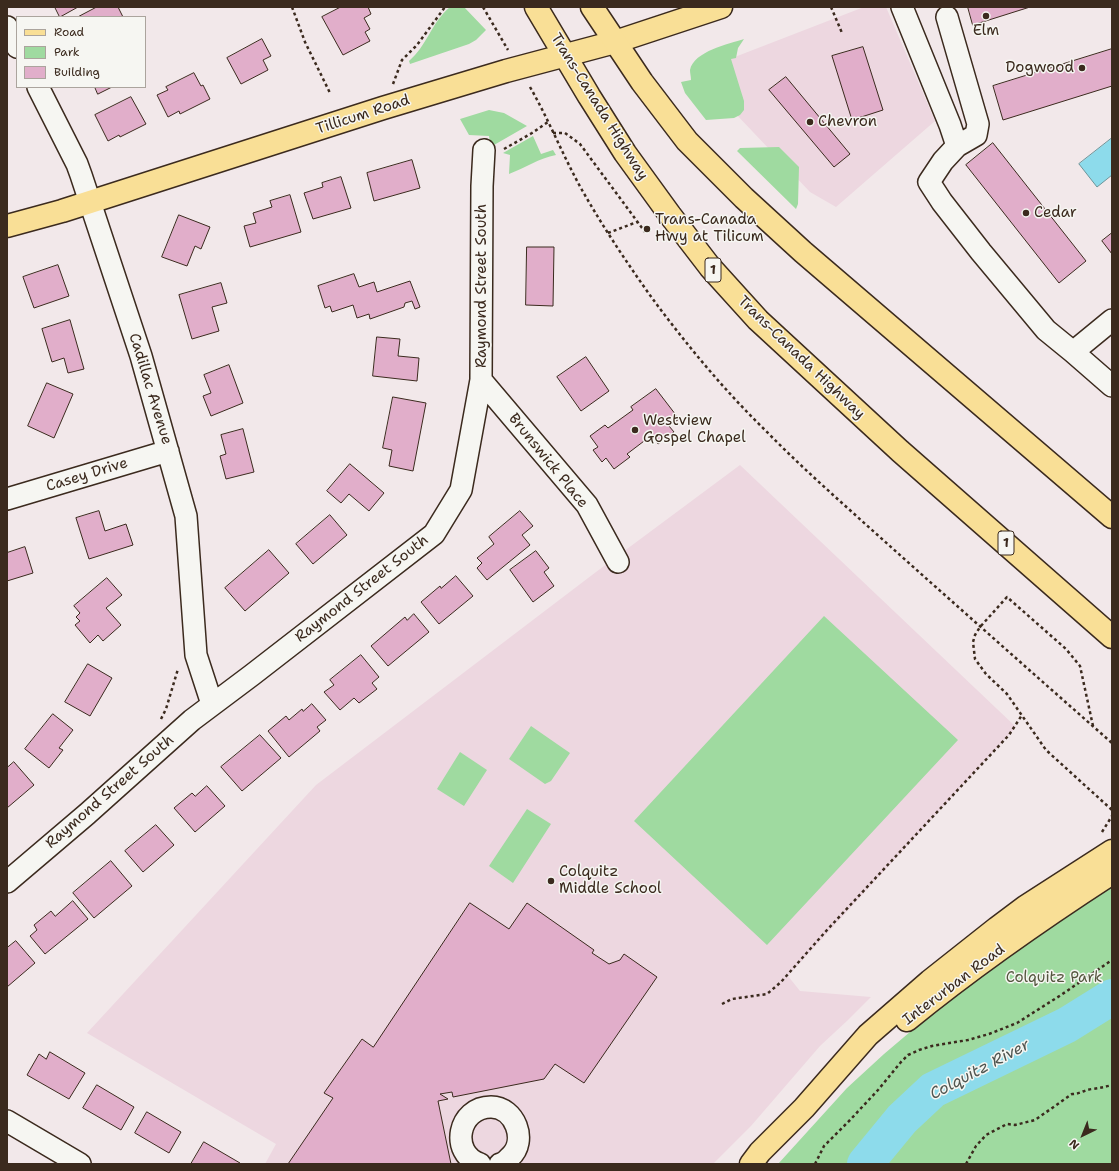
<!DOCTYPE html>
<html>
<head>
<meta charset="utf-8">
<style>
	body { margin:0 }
	#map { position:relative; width:1119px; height:1171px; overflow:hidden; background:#f2e8ea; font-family:"Shantell Sans",sans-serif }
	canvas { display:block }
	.frame { position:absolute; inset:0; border:8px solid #3b2a1e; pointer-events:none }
	.legend { position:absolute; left:16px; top:16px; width:130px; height:72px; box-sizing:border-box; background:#f6f6f2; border:1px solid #aba49d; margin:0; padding:5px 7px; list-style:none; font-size:12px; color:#3b2a1e }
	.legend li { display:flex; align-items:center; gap:8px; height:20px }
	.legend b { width:20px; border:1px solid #aba49d }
	.north { position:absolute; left:1063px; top:1115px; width:40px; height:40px; -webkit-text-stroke:3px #f6f6f2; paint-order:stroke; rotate:223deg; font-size:11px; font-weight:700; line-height:16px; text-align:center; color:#3b2a1e }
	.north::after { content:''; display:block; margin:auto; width:14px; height:18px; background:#3b2a1e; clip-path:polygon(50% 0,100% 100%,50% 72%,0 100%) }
</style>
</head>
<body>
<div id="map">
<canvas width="1119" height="1171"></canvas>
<div class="frame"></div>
<ul class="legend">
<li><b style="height:5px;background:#f9df96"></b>Road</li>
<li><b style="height:11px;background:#9fdaa0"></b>Park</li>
<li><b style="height:11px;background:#e1aeca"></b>Building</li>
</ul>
<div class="north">N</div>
</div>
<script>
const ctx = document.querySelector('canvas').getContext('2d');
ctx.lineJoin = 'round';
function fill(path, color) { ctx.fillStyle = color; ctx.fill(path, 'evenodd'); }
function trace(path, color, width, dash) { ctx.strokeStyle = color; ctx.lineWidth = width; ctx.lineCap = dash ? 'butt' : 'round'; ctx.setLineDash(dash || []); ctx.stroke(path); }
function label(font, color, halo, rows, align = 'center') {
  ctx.font = font + ' "Shantell Sans",sans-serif'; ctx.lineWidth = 3; ctx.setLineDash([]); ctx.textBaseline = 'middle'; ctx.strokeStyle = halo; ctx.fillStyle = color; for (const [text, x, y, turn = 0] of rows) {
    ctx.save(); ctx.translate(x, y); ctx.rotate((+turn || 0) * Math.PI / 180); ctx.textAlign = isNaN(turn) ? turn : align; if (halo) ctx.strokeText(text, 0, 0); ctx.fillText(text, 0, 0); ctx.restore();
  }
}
fill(new Path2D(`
	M864,7H886L935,121L836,207L810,192L696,72Z
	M740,465L1016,727L788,976L800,991L871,997L848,1020L820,1046L751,1126L713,1164H265L276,1144L87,1033L316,785L596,572Z`), '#edd7e0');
fill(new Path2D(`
	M450,7H464L486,30L476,40L469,44L410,64L409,61C427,46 431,23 450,7Z
	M744,39L738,48L736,58L731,59L744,101V110L740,115L734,118L706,120L685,93L681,82L691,80C691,77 690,73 690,70C694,51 729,44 744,39Z
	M489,110L504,113L527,126L494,145L490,143L489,136L469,135L460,119Z
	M533,136L541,154L553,150L556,155C539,158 525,168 509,174L510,155L503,153Z
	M779,147L799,167L798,204L796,209L737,151L740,148Z
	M824,616L958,740L767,945L634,821Z
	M531,726L570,753L551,781L545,784L509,759Z
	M460,752L487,770L464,806L437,789Z
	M527,809L551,824L513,883L489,866Z
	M1112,887V1164H778L847,1088L884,1054L956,993L1049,928Z`), '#9fdaa0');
const water = new Path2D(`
	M1112,138V175L1097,187L1079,164Z`);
fill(water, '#8ddbeb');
trace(water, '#6c9499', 1);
trace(new Path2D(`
	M865,1164L902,1119L933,1090L1067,1025L1112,997`), '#8ddbeb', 36);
const building = new Path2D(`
	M55,7H78L60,17Z
	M97,7H118L123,17H78Z
	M341,7H368L371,14L364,18L370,29L365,32L370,41L343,55L322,17Z
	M968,7H1030L973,25Z
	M262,39L271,56L263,60L268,70L241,84L227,58Z
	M863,47L883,110L852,120L832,56Z
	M1112,49V86L1003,120L993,86Z
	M194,73L201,86L203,85L210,99L180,114L179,111L168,117L157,95L168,90L166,87Z
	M786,77L850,154L834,167L769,90Z
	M95,87H112L98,94Z
	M131,97L146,124L120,137L119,135L108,141L95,115Z
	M993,143L1086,261L1059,283L966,165Z
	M412,160L420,188L374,201L367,173Z
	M341,177L351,208L313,219L304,193L323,187L322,183Z
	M290,195L301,232L250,247L244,226L256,223L253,213L272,207L270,201Z
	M179,215L210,227L201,249L195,246L187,266L162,257Z
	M1112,233V254L1102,241Z
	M527,247H554L553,306L526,305Z
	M58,265L69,296L34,308L23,277Z
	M354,274L359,287L374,282L377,292L410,281L420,307L415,309L412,301L405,303L404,307L370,319L369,314L357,318L353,305L332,312L330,306L325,308L318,286Z
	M221,283L227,303L212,307L219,331L192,339L179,295Z
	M70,320L84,369L68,373L64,358L52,362L42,329Z
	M377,337L400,339L398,356L419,358L417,381L373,376Z
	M586,357L609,391L581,411L557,377Z
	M229,365L243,403L211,416L203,396L211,393L204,375Z
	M47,383L73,394L54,438L28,426Z
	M656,389L679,419L669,426L674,432L658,444L652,435L627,454L630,457L614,469L606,458L602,462L593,450L598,447L590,436L605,425L608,428L633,410L631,407Z
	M393,397L426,403L413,471L389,466L392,450L383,448Z
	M243,429L254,472L226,479L220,456L226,454L221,435Z
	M350,464L384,493L369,511L349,494L341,503L327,491Z
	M99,511L105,531L126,524L133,545L89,559L76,518Z
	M520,511L533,526L522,535L530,545L487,580L477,568L482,563L477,558L494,544L489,537Z
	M330,515L347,535L313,564L296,544Z
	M25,547L33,573L7,581V553Z
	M269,550L289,573L245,611L225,588Z
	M536,551L549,568L544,572L554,586L533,602L510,570Z
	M456,576L473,596L439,624L421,602L440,586L441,588Z
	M107,578L122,595L106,608L121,625L103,641L98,635L90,643L75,625L80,621L76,617L80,613L74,606Z
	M414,614L429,632L388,666L371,646L405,617L407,620Z
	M361,655L379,677L372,683L377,689L359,703L354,698L340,710L324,692L334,685L330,680Z
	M88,664L112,678L90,716L65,702Z
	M312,704L326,720L317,727L320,731L289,757L268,731L286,716L289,720L302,709L303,711Z
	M53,714L73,730L59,748L63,750L49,768L25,749Z
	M260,735L281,758L242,791L221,767Z
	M14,762L34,785L7,808V768Z
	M207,786L225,806L195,832L174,808L192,793L195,796Z
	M156,825L174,845L143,872L125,851Z
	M111,861L132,886L94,918L73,893Z
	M73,901L88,919L45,954L30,936L37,930L34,925L51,911L55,916Z
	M470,903L509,929L527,903L594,950L592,953L609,964L620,960L624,954L657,977L584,1083L555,1064L544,1079L453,1097L452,1092L440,1094L448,1099L438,1101L451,1164H288L333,1098L324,1093L362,1039L373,1047Z
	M16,941L35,963L7,987V948Z
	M50,1052L85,1073L69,1099L27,1075L39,1054L46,1059Z
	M97,1085L134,1107L121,1130L83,1108Z
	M147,1112L181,1132L169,1153L135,1133Z
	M204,1142L240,1163L239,1164H191Z`);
fill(building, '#e1aeca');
trace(building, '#3b2a1e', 1);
const minor = new Path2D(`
	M902,7L950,125L957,146L943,161L929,182L942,202L981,252L1046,330L1073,352L1112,386
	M947,17L978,124L976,135L957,146
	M7,27L17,47
	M38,87L77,164L81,175L141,356L186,516L196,655L212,704
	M1073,352L1112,320
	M481,380L587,505L618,562
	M7,499L168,451
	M7,882L87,814L192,720L252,675L434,534L461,490L481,380L482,186L484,150
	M7,1121L80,1164
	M480,1164C449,1153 458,1107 491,1107C515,1107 528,1141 510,1157C507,1160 505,1163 500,1164`);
const major = new Path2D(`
	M7,226L62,211L383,108L506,71L615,42L721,7
	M907,1020C972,967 1041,919 1112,873
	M751,1164L760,1152L804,1108L868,1035L930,981L997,928L1025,907L1112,851`);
const highway = new Path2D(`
	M536,7L589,96L625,153L670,215L710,267L758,320L900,451L1112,637
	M592,7L642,82L687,141L744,198L803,252L1112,517`);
trace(minor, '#3b2a1e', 24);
trace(major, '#3b2a1e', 25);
trace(highway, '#3b2a1e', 25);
trace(new Path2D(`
	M292,7L305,42L330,93
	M483,7L508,50
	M831,7L842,33
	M393,84L402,60L417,45L445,7
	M530,87C549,120 563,156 582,190C603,227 627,263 652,298C686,344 724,390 765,430C805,471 849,509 892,548C965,613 1038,678 1112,743
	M553,133H565L580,144L645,232
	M504,149L532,133L548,122
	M608,233L637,222
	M161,719L166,709L178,669
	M1093,726L1080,666L1066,649L1007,597L980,627L975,635L973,642L975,659L986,674L1007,694L1046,750L1112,810
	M1102,832L1112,816
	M722,1004L732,999L767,994L781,982L827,930L1009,735L1022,715
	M815,1164L824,1146L850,1120L878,1090L901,1062L908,1055L919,1050L932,1046L968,1040L989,1034L1017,1023L1061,995L1112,960
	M966,1164L976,1146L986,1135L1007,1124L1015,1125L1035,1120L1072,1094C1080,1094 1084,1090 1092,1089C1099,1088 1105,1087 1112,1085`), '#3b2a1e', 2.5, [3, 3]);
trace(minor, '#f6f6f2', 21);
trace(major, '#f9df96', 22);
trace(highway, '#f9df96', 22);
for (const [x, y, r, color] of [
	[986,16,4,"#3b2a1e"],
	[1082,68,4,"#3b2a1e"],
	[810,122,4,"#3b2a1e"],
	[1026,213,4,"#3b2a1e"],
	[647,229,4,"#3b2a1e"],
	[635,430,4,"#3b2a1e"],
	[551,881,4,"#3b2a1e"]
]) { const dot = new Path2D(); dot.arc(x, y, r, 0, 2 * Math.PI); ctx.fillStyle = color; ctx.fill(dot); trace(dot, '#f6f6f2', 1.5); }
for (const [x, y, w] of [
	[713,270,16],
	[1006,543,16]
]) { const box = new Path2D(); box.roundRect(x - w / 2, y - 12, w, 24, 3); ctx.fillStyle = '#f6f6f2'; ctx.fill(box); trace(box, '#3b2a1e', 1); }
label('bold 14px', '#3b2a1e', null, [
	["1",713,270],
	["1",1006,543]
]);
label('15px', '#3b2a1e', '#f6f6f2', [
	["Elm",986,31,"center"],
	["Dogwood",1074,68,"right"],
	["Chevron",818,122],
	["Cedar",1034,213],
	["Trans-Canada",655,220],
	["Hwy at Tilicum",655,237],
	["Westview",643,421],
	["Gospel Chapel",643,438],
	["Colquitz",559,872],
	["Middle School",559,889]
], 'left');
label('15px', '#3b2a1e', '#f6f6f2', [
	["Trans-Canada Highway",599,107,58],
	["Tillicum Road",363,115,-18],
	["Raymond Street South",482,286,-90],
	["Trans-Canada Highway",801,358,44],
	["Cadillac Avenue",150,389,73],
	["Brunswick Place",548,461,51],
	["Casey Drive",87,475,-17],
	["Raymond Street South",362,589,-38],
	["Raymond Street South",110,792,-41],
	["Interurban Road",954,985,-37]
]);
label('15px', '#54563e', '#f6f6f2', [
	["Colquitz Park",1054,978]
]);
label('italic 16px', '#505651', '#f6f6f2', [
	["Colquitz River",980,1070,-28]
]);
</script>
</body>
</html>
